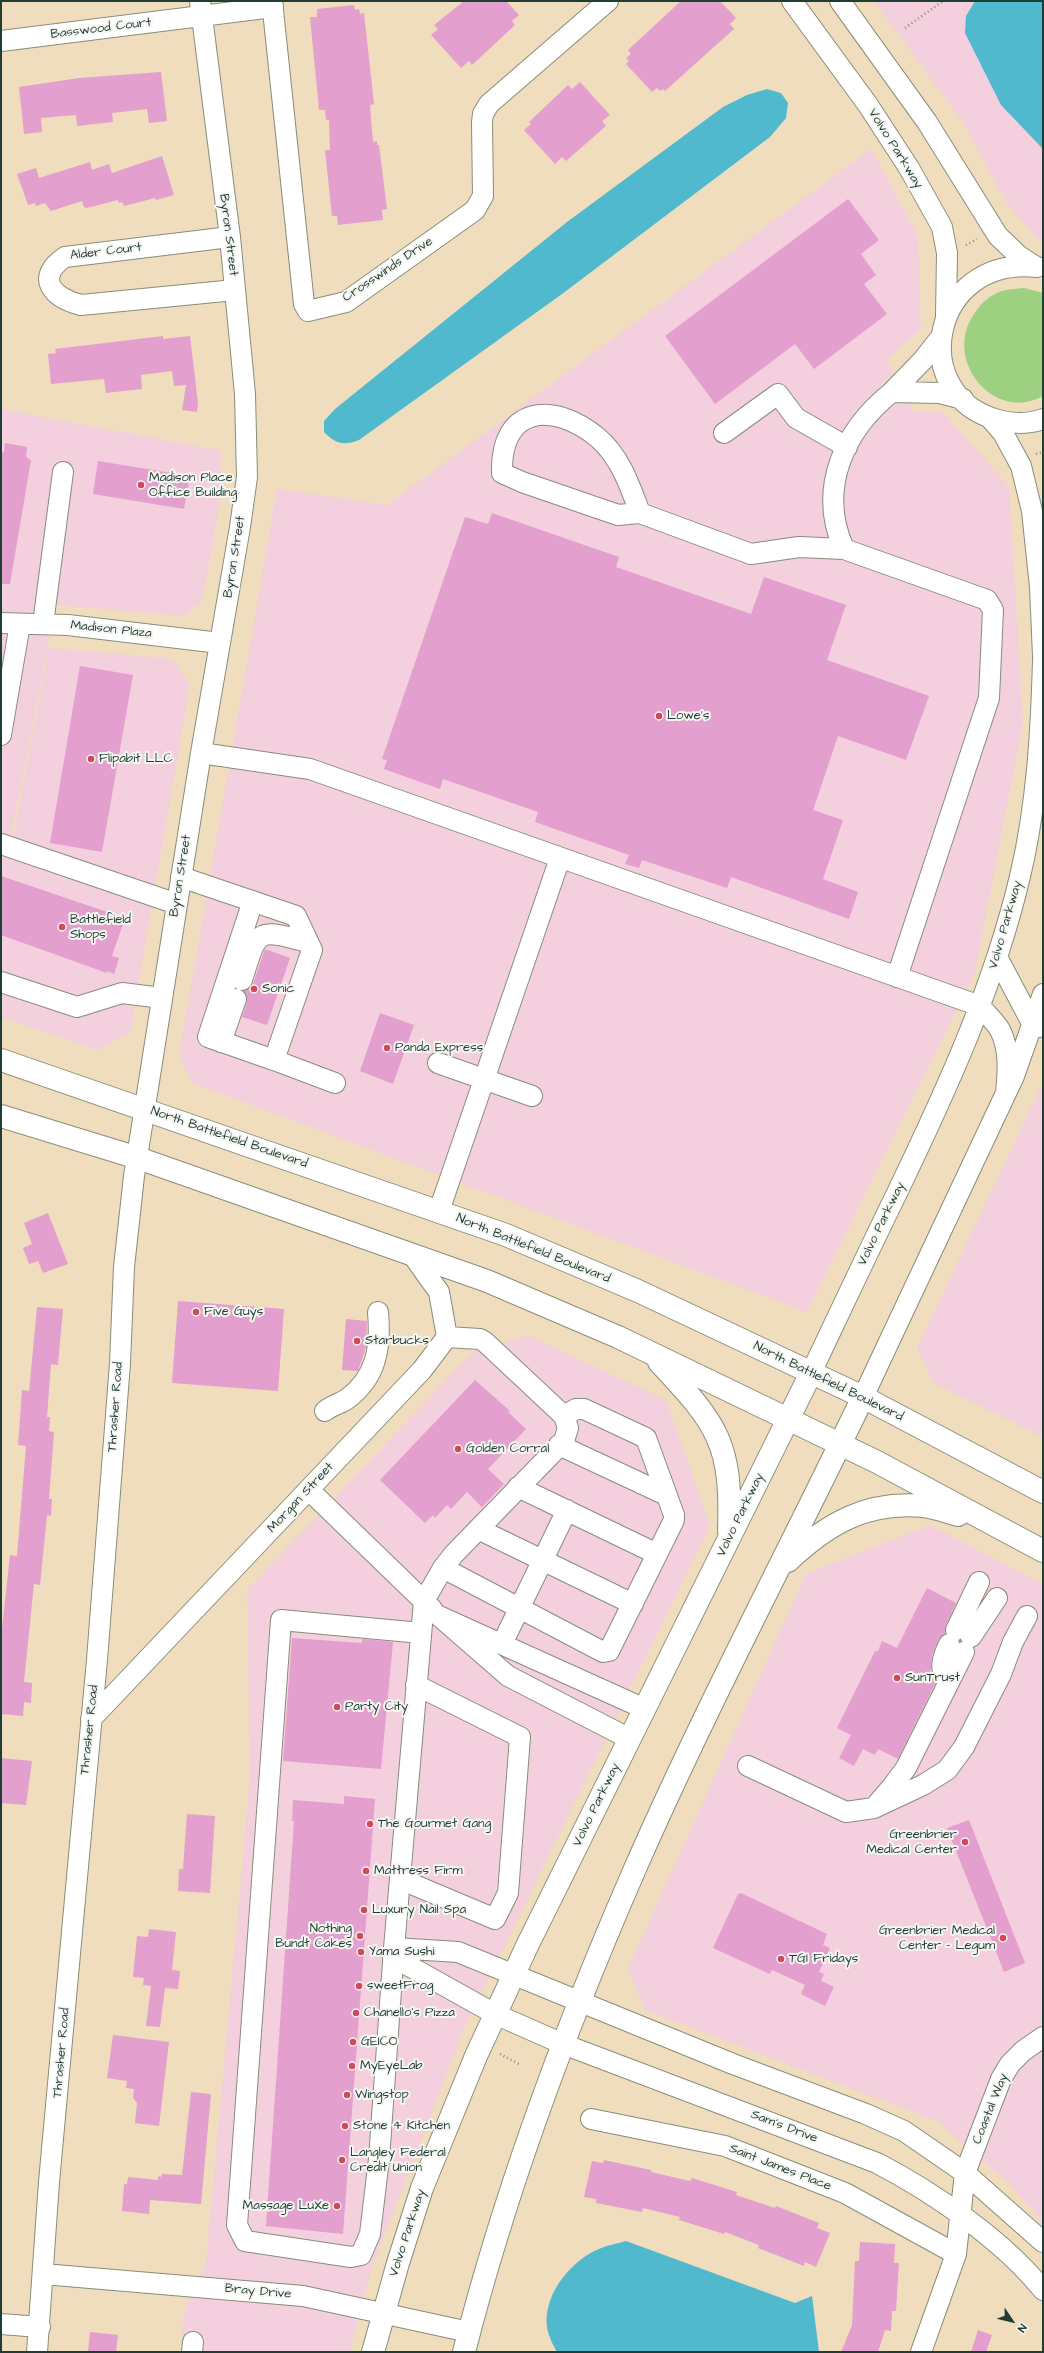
<!DOCTYPE html>
<html>
<head>
<meta charset="utf-8">
<style>
	body { margin:0 }
	#map { position:relative; width:1044px; height:2353px; overflow:hidden; background:#f0ddbe; font-family:"Architects Daughter",sans-serif }
	canvas { display:block }
	.frame { position:absolute; inset:0; border:2px solid #1f3d34; pointer-events:none }
	.north { position:absolute; left:992px; top:2301px; width:40px; height:40px; -webkit-text-stroke:3px #f6f6f2; paint-order:stroke; rotate:125deg; font-size:11px; font-weight:700; line-height:16px; text-align:center; color:#1f3d34 }
	.north::after { content:''; display:block; margin:auto; width:14px; height:18px; background:#1f3d34; clip-path:polygon(50% 0,100% 100%,50% 72%,0 100%) }
</style>
</head>
<body>
<div id="map">
<canvas width="1044" height="2353"></canvas>
<div class="frame"></div>
<div class="north">N</div>
</div>
<script>
const ctx = document.querySelector('canvas').getContext('2d');
ctx.lineJoin = 'round';
function fill(path, color) { ctx.fillStyle = color; ctx.fill(path, 'evenodd'); }
function trace(path, color, width, dash) { ctx.strokeStyle = color; ctx.lineWidth = width; ctx.lineCap = dash ? 'butt' : 'round'; ctx.setLineDash(dash || []); ctx.stroke(path); }
function label(font, color, halo, rows, align = 'center') {
  ctx.font = font + ' "Architects Daughter",sans-serif'; ctx.lineWidth = 4; ctx.setLineDash([]); ctx.textBaseline = 'middle'; ctx.strokeStyle = halo; ctx.fillStyle = color; for (const [text, x, y, turn = 0] of rows) {
    ctx.save(); ctx.translate(x, y); ctx.rotate((+turn || 0) * Math.PI / 180); ctx.textAlign = isNaN(turn) ? turn : align; if (halo) ctx.strokeText(text, 0, 0); ctx.fillText(text, 0, 0); ctx.restore();
  }
}
fill(new Path2D(`
	M874,1H1043V245L1007,204L965,125Z
	M871,149L918,236L921,329L887,360L914,411L943,412L1009,487L1023,722L975,972L807,1312L192,1083L179,1055L277,489L387,505Z
	M1,409L221,451L219,507L202,601L185,616L56,605L11,836L1,833Z
	M49,648L173,659L190,684L130,1033L97,1050L1,1017V835L13,839Z
	M1043,1082V1437L934,1383L917,1348Z
	M529,1336L666,1400L710,1526L466,2024L371,2270L350,2352H181L184,2313L206,2263L250,1778L247,1590L474,1351Z
	M930,1525L1043,1584V2222L1008,2183L937,2121L645,2010L628,1968L806,1574Z`), '#f4cfdd');
fill(new Path2D(`
	M1024,288L1043,293V396C994,424 940,358 976,311C982,302 992,294 1002,291C1009,289 1017,289 1024,288Z`), '#9dd181');
fill(new Path2D(`
	M975,1H1043V149L1001,105L965,33L966,16Z
	M767,89L781,93L788,103L786,118L770,137L562,294L359,440C343,446 336,444 324,432V421L335,409L567,222L723,107L747,95Z
	M626,2241L795,2303L812,2296L819,2352H557C554,2347 551,2341 549,2335C538,2301 569,2261 599,2249C607,2245 617,2244 626,2241Z`), '#50b9ce');
fill(new Path2D(`
	M464,1H506L519,15L512,21L515,25L472,65L469,61L461,68L431,35L438,29L434,25Z
	M681,1H720L736,18L730,24L734,29L665,91L663,89L660,91L657,88L652,92L626,64L629,61L626,58L631,54L628,50Z
	M354,5L355,10L359,9L360,14L364,13L374,104L370,105L373,142L377,141V145H379L387,209L382,210L383,220L338,225L337,216H332L325,150H330L329,120H326L325,110H319L310,17H317V9Z
	M161,72L167,121L149,123L147,109L112,113L113,122L77,126L76,115L41,118L42,132L24,134L19,87L79,78Z
	M580,82L610,115L602,121L606,126L566,161L562,157L555,164L524,130L531,124L529,122L568,85L572,89Z
	M162,156L174,195L156,200L155,198L124,206L122,202L119,203L118,200L87,208L84,207L82,201L51,211L45,203L36,206L35,203L28,205L17,174L36,168L39,178L90,162L92,170L109,164L112,173Z
	M848,199L879,240L861,254L876,275L864,284L887,314L814,369L795,344L715,404L665,336Z
	M163,336V339L190,336L198,403L197,412L182,410L186,385L174,386L172,371L141,375L142,389L106,393L104,379L51,384L48,354L56,353L55,349Z
	M5,443L27,447L26,457L31,460L10,584H1V452L4,453Z
	M98,461L190,476L184,509L93,494Z
	M492,513L619,557L616,567L751,614L764,577L846,605L827,660L929,696L906,760L838,736L813,810L843,820L823,879L858,892L849,919L731,877L727,888L642,860L639,868L625,864L629,855L535,822L538,812L443,779L440,789L384,769L387,760L382,759L465,517L488,524Z
	M80,666L133,675L102,852L50,843Z
	M1,876L125,918L112,956L119,958L114,974L107,971V973L1,935Z
	M265,949L290,958L267,1025L242,1017L247,1002L244,991L253,984Z
	M380,1013L414,1025L393,1084L360,1071Z
	M48,1213L68,1264L43,1273L38,1261L29,1264L23,1248L32,1244L24,1223Z
	M178,1301L284,1309L278,1391L172,1383Z
	M37,1307L63,1309L58,1365L51,1364L47,1417H50L49,1431L54,1432L49,1499H52L51,1516L47,1515L40,1585L34,1584L24,1682L32,1683L31,1703L24,1702L23,1716L1,1714V1638L10,1555L17,1556L26,1446L18,1445L22,1390L29,1391Z
	M346,1319L367,1321L366,1347L358,1371L342,1370Z
	M475,1380L510,1411L508,1412L526,1429L488,1469L504,1484L482,1507L467,1492L451,1509L447,1505L435,1518L433,1515L425,1523L380,1480Z
	M927,1588L956,1603L946,1625L945,1633L939,1639L932,1655L931,1669L928,1675L933,1678L935,1684L898,1759L878,1749L875,1755L863,1749L854,1766L839,1758L851,1735L837,1728L875,1651H878L882,1641L897,1648Z
	M292,1638L362,1643V1639L393,1642L381,1769L283,1761Z
	M1,1758L32,1761L26,1805L1,1803Z
	M344,1796L375,1799L343,2234L266,2226L294,1821H292L293,1800L344,1804Z
	M187,1814L215,1816L210,1893L178,1891L179,1869H183Z
	M969,1820L1025,1963L1004,1972L947,1828Z
	M741,1893L827,1934L823,1945L830,1948L819,1972L824,1974L821,1981L834,1987L825,2006L801,1994L805,1985L772,1970L770,1974L713,1948L738,1894Z
	M149,1929L176,1932L172,1970L180,1971L178,1989L165,1988L160,2027L146,2026L151,1986L143,1985L144,1978L133,1977L137,1936L148,1937Z
	M113,2035L169,2042L159,2126L135,2123L137,2103L133,2098L134,2089L126,2088L127,2081L107,2078Z
	M191,2092L211,2094L201,2204L150,2200L149,2214L122,2211L124,2184H127L128,2177L158,2180V2176L161,2177L162,2174L182,2175Z
	M604,2160L651,2170V2172L690,2181L692,2178L737,2192L736,2195L775,2208L776,2206L819,2223L817,2228L830,2233L816,2267L805,2262L804,2266L758,2248L759,2245L725,2232L724,2234L679,2220L680,2217L643,2208L642,2212L596,2203V2199L584,2197L592,2161L603,2163Z
	M860,2242L895,2244L894,2263H899L896,2311H892L891,2331L885,2330L878,2352H841L852,2325L855,2261H859Z
	M978,2330L992,2335L986,2352H971Z
	M90,2332L118,2335L116,2352H88Z`), '#e39fcd');
trace(new Path2D(`
	M956,1648L963,1633`), '#c6bda2', 20, [20, 10]);
const minor = new Path2D(`
	M272,1L304,304L308,311L346,302L475,210L483,196L482,122L483,114L489,104L608,1
	M792,1L868,105L909,168L942,227L947,253L946,316
	M840,1L927,122L998,236L1019,256L1036,267
	M1,41L273,7
	M230,237L65,257C34,278 53,298 81,305L235,290
	M1037,267C931,255 905,395 998,420C1013,424 1029,424 1043,419
	M941,337L923,360L892,392L940,393L963,399
	M892,392C844,430 817,489 844,549L987,600L993,610L989,698L897,977
	M990,418L1003,433L1021,466L1032,511L1040,587L1043,656
	M724,433L778,394L796,418L847,447
	M640,513L618,515L522,482L502,473C500,406 553,401 597,437C620,456 630,486 640,513L751,554L799,547L844,549
	M1,623L68,625L220,643
	M43,624L63,472
	M1,735L20,624
	M201,753L310,769L980,1006C986,1014 996,1022 1000,1030C1010,1049 1008,1073 1006,1093
	M1,844L177,904
	M181,877L296,916L312,950L274,1060L335,1083
	M253,901L208,1037L274,1060
	M997,957L1033,1025L1039,1027
	M242,980C258,929 255,928 308,942
	M1,982L77,1007L122,993L162,998
	M221,1042L236,999
	M438,1063L532,1096
	M439,1211L560,858
	M811,1373C839,1314 867,1254 896,1195C946,1091 995,985 1021,872C1037,803 1041,731 1043,660
	M863,1397L1014,1076L1043,994
	M325,1411C332,1405 340,1404 347,1399C377,1377 381,1347 378,1312
	M559,1445L666,1495
	M518,1487L657,1554
	M309,1490L432,1609
	M478,1529L633,1604
	M443,1568L603,1652L609,1651L674,1520V1515L646,1438L584,1409H576L564,1416
	M956,1630L979,1582
	M421,1633L281,1620L237,2225L245,2241L351,2257L361,2255L370,2234L379,2159L394,1948L424,1601L443,1568L454,1554L564,1441L568,1428L564,1416L485,1342L480,1339L447,1337
	M971,1637L997,1598
	M502,1644L567,1510
	M948,1682C938,1670 943,1656 949,1644
	M91,1719L422,1370L447,1337L439,1292L414,1257
	M630,1739L508,1676L439,1616L645,1709
	M748,1766L846,1812L874,1808L923,1785L947,1770L964,1747L1001,1674L1013,1642L1027,1616
	M878,1803L891,1788L906,1768L964,1652
	M400,1879L495,1919L508,1893L520,1737L416,1685
	M394,1948L458,1952L733,2064L866,2114L904,2131L965,2173L1043,2242
	M393,1957L495,2014L563,2044L877,2163C933,2192 1003,2240 1043,2290
	M591,2119L725,2146L845,2193L956,2254
	M43,2274L303,2296L469,2332
	M1,2324L40,2327
	M37,2352L49,2182L97,1660L120,1363L124,1267L134,1176L201,753L240,527L247,477L245,394L230,237L200,1
	M192,2352L193,2342
	M921,2352L956,2254L965,2173L1001,2079L1010,2064L1023,2051L1043,2037`);
const major = new Path2D(`
	M1,1060L506,1235L638,1291L863,1397L1043,1492
	M1,1116L138,1158L487,1281L618,1337L877,1462L1043,1551
	M659,1362C718,1425 732,1443 729,1531
	M788,1561C827,1524 866,1501 923,1506C934,1507 947,1512 958,1515
	M373,2352L398,2263L422,2188L476,2056L527,1946L811,1373
	M464,2352C506,2187 566,2027 634,1871C704,1711 787,1555 863,1397`);
trace(minor, '#888d79', 22);
trace(major, '#888d79', 24);
trace(new Path2D(`
	M905,28L943,1
	M966,245L977,239
	M1036,454L1043,452
	M500,2054L519,2064`), '#888d79', 2.5, [1, 3]);
trace(minor, '#fff', 20);
trace(major, '#fff', 22);
for (const [x, y, r, color] of [
	[141,485,4,"#d1495b"],
	[659,716,4,"#d1495b"],
	[91,759,4,"#d1495b"],
	[62,927,4,"#d1495b"],
	[254,989,4,"#d1495b"],
	[387,1048,4,"#d1495b"],
	[196,1312,4,"#d1495b"],
	[357,1341,4,"#d1495b"],
	[458,1449,4,"#d1495b"],
	[897,1678,4,"#d1495b"],
	[337,1707,4,"#d1495b"],
	[370,1824,4,"#d1495b"],
	[965,1842,4,"#d1495b"],
	[366,1871,4,"#d1495b"],
	[364,1910,4,"#d1495b"],
	[360,1936,4,"#d1495b"],
	[1003,1938,4,"#d1495b"],
	[361,1952,4,"#d1495b"],
	[781,1959,4,"#d1495b"],
	[359,1986,4,"#d1495b"],
	[356,2013,4,"#d1495b"],
	[353,2042,4,"#d1495b"],
	[352,2066,4,"#d1495b"],
	[347,2095,4,"#d1495b"],
	[345,2126,4,"#d1495b"],
	[342,2160,4,"#d1495b"],
	[337,2206,4,"#d1495b"]
]) { const dot = new Path2D(); dot.arc(x, y, r, 0, 2 * Math.PI); ctx.fillStyle = color; ctx.fill(dot); trace(dot, '#f6f6f2', 1.5); }
label('13px', '#1f3d34', '#f6f6f2', [
	["Basswood Court",101,29,-7],
	["Volvo Parkway",895,149,58],
	["Byron Street",228,235,83],
	["Alder Court",106,252,-7],
	["Crosswinds Drive",388,270,-34],
	["Byron Street",235,557,-81],
	["Madison Plaza",111,630,6],
	["Byron Street",181,876,-81],
	["Volvo Parkway",1006,925,-74],
	["North Battlefield Boulevard",229,1138,19],
	["Volvo Parkway",882,1224,-64],
	["North Battlefield Boulevard",533,1249,22],
	["North Battlefield Boulevard",828,1382,26],
	["Thrasher Road",116,1407,-86],
	["Morgan Street",301,1498,-47],
	["Volvo Parkway",741,1515,-64],
	["Thrasher Road",90,1730,-84],
	["Volvo Parkway",597,1805,-64],
	["Thrasher Road",62,2053,-85],
	["Coastal Way",991,2109,-68],
	["Sam's Drive",784,2127,21],
	["Saint James Place",780,2168,21],
	["Volvo Parkway",408,2233,-72],
	["Bray Drive",258,2292,5]
]);
label('13px', '#1f3d34', '#f6f6f2', [
	["Madison Place",149,478],
	["Office Building",149,493],
	["Lowe's",667,716],
	["Flipabit LLC",99,759],
	["Battlefield",70,920],
	["Shops",70,935],
	["Sonic",262,989],
	["Panda Express",395,1048],
	["Five Guys",204,1312],
	["Starbucks",365,1341],
	["Golden Corral",466,1449],
	["SunTrust",905,1678],
	["Party City",345,1707],
	["The Gourmet Gang",378,1824],
	["Greenbrier",957,1835,"right"],
	["Medical Center",957,1850,"right"],
	["Mattress Firm",374,1871],
	["Luxury Nail Spa",372,1910],
	["Nothing",352,1929,"right"],
	["Bundt Cakes",352,1944,"right"],
	["Greenbrier Medical",995,1931,"right"],
	["Center - Legum",995,1946,"right"],
	["Yama Sushi",369,1952],
	["TGI Fridays",789,1959],
	["sweetFrog",367,1986],
	["Chanello's Pizza",364,2013],
	["GEICO",361,2042],
	["MyEyeLab",360,2066],
	["Wingstop",355,2095],
	["Stone 4 Kitchen",353,2126],
	["Langley Federal",350,2153],
	["Credit Union",350,2168],
	["Massage LuXe",329,2206,"right"]
], 'left');
</script>
</body>
</html>
